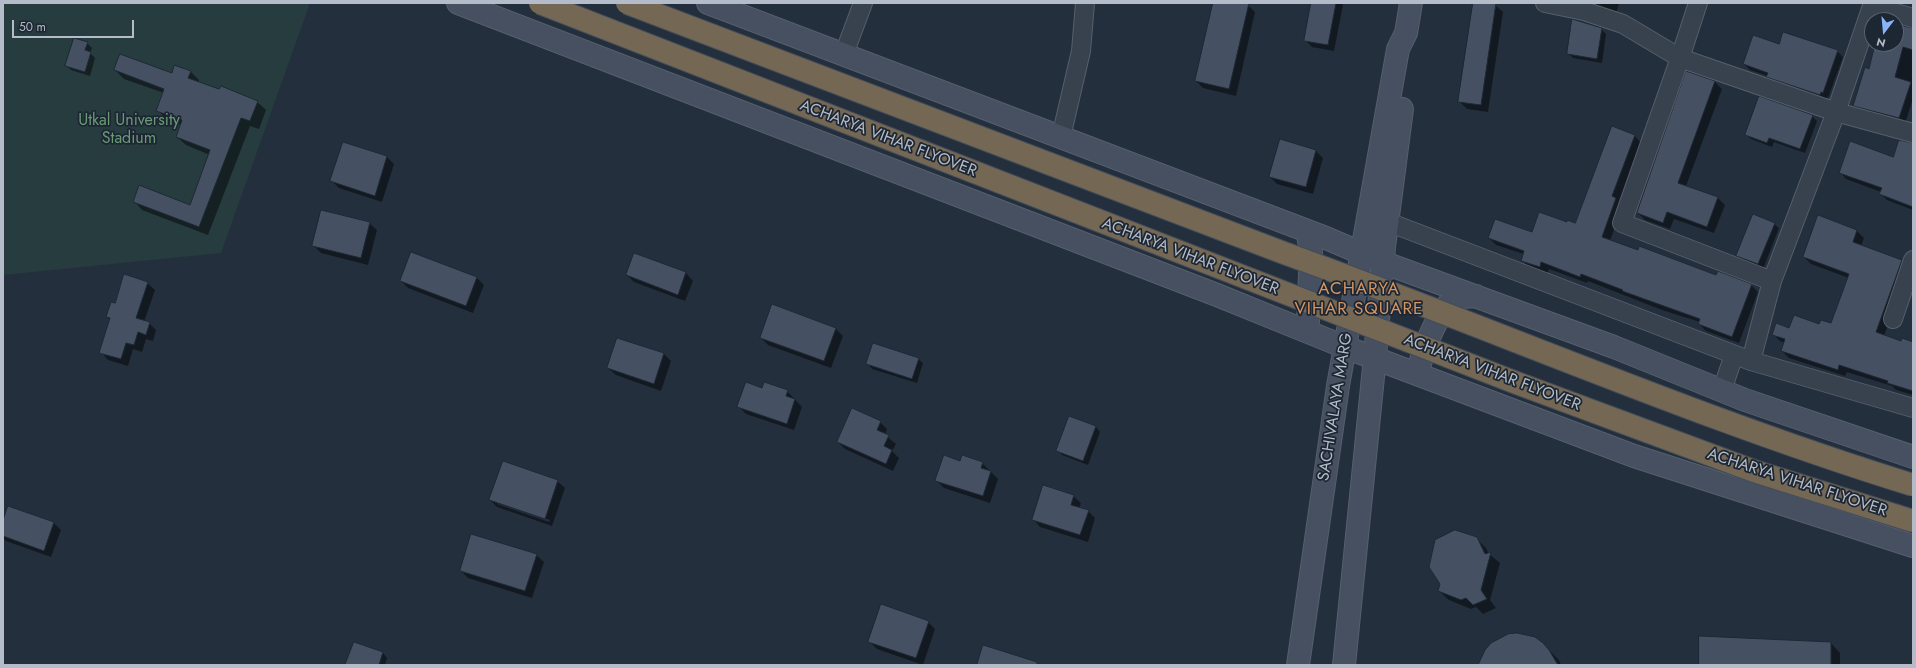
<!DOCTYPE html>
<html>
<head>
<meta charset="utf-8">
<style>
	body { margin:0 }
	#map { position:relative; width:1916px; height:668px; overflow:hidden; background:#242f3e; font-family:Jost,sans-serif }
	canvas { display:block }
	.frame { position:absolute; inset:0; border:4px solid #b4bcc9; pointer-events:none }
	.north { position:absolute; left:1864px; top:12px; width:40px; height:40px; box-sizing:border-box; background:#1d2633; border:1px solid #59626f; border-radius:50%; rotate:196deg; font-size:11px; font-weight:700; line-height:16px; text-align:center; color:#b4bcc9 }
	.north::after { content:''; display:block; margin:auto; width:14px; height:18px; background:#8ab4f8; clip-path:polygon(50% 0,100% 100%,50% 72%,0 100%) }
	.scale { position:absolute; left:12px; top:20px; width:122px; height:18px; box-sizing:border-box; border:2px solid #b4bcc9; border-top:0; padding-left:5px; font-size:12px; line-height:14px; white-space:nowrap; color:#b4bcc9; -webkit-text-stroke:3px #1d2633; paint-order:stroke }
</style>
</head>
<body>
<div id="map">
<canvas width="1916" height="668"></canvas>
<div class="frame"></div>
<div class="north">N</div>
<div class="scale">50 m</div>
</div>
<script>
const ctx = document.querySelector('canvas').getContext('2d');
ctx.lineJoin = 'round';
function fill(path, color) { ctx.fillStyle = color; ctx.fill(path, 'evenodd'); }
function trace(path, color, width, dash) { ctx.strokeStyle = color; ctx.lineWidth = width; ctx.lineCap = dash ? 'butt' : 'round'; ctx.setLineDash(dash || []); ctx.stroke(path); }
function label(font, color, halo, rows, align = 'center') {
  ctx.font = font + ' Jost,sans-serif'; ctx.lineWidth = 3.5; ctx.setLineDash([]); ctx.textBaseline = 'middle'; ctx.strokeStyle = halo; ctx.fillStyle = color; for (const [text, x, y, turn = 0] of rows) {
    ctx.save(); ctx.translate(x, y); ctx.rotate((+turn || 0) * Math.PI / 180); ctx.textAlign = isNaN(turn) ? turn : align; if (halo) ctx.strokeText(text, 0, 0); ctx.fillText(text, 0, 0); ctx.restore();
  }
}
fill(new Path2D(`
	M3,3H310L221,253L3,275Z`), '#263c3f');
fill(new Path2D(`
	M1214,3H1239L1248,5L1255,12L1236,96L1203,88L1196,81Z
	M1312,3H1340L1343,5L1334,51L1312,47L1305,40Z
	M1474,3L1495,5L1503,12L1488,112L1467,109L1459,101Z
	M1581,3H1619L1616,14Z
	M1896,25L1913,29V98L1905,124L1860,111L1854,105L1869,70L1877,44H1896Z
	M1601,29L1606,34L1602,63L1573,58L1568,53Z
	M87,43L92,48L90,53L95,58L90,76L71,70L66,65Z
	M1779,45L1837,51L1843,57L1828,98L1827,97L1826,100L1773,82L1768,76L1750,70L1744,64Z
	M115,70L172,74L190,71L199,80L198,83L257,102L266,110L259,129L250,126L208,235L142,210L134,201L190,206L210,155L186,145L177,137L182,125L166,119L158,110L164,93L124,79Z
	M1687,73L1715,82L1722,89L1686,186L1718,198L1725,205L1714,233L1674,219L1670,229L1645,220L1638,213Z
	M1812,116L1817,121L1805,153L1774,142L1772,147L1751,139L1746,134Z
	M1634,135L1641,143L1619,202L1622,206L1610,241L1717,276L1751,285L1758,292L1739,343L1706,331L1699,324L1700,322L1662,310L1588,281L1587,283L1549,269L1547,274L1529,267L1522,260L1524,254L1496,245L1489,238L1532,233L1567,223L1575,224Z
	M1913,146V210L1887,200L1881,194V192L1846,179L1840,172L1894,158Z
	M1316,151L1323,158L1313,194L1277,184L1270,177Z
	M387,157L394,164L382,202L339,188L332,181Z
	M1819,217L1857,231L1864,238L1861,246L1900,260L1907,267L1906,274L1884,336L1902,342L1913,343V395L1896,390L1892,386L1847,372L1845,376L1789,358L1782,351L1785,343L1780,341L1773,334L1790,329L1832,325L1849,278L1811,264L1804,257Z
	M369,223L377,230L368,265L321,253L314,246Z
	M1774,224L1779,228L1763,269L1742,260L1737,256Z
	M635,254L686,273L693,281L685,301L634,282L627,275Z
	M477,278L484,285L473,313L408,288L401,281Z
	M147,283L155,290L144,322L149,323L156,330L153,341L146,339L142,352L133,349L128,366L108,360L101,352L111,320L107,317L116,304Z
	M836,329L843,336L831,368L768,345L761,338Z
	M664,354L671,361L661,391L616,375L608,368Z
	M918,359L923,363L917,383L872,369L868,364Z
	M763,389L787,391L802,407L794,430L746,414L738,406Z
	M880,422L887,429L885,435L896,444L892,451L899,458L893,471L845,449L838,442Z
	M1096,427L1100,432L1088,465L1062,455L1057,450Z
	M961,462L982,463L998,479L990,503L944,488L937,481Z
	M557,481L565,488L552,526L497,507L490,500ZM497,502L550,520L549,522L497,504Z
	M1073,496L1081,503L1079,508L1088,511L1095,518L1088,542L1040,527L1033,519Z
	M3,523H54L61,530L51,557L6,541L3,538Z
	M1476,538L1486,548L1489,554L1500,563L1490,600L1496,608L1483,614L1476,607L1471,609L1449,600L1439,591Z
	M536,555L544,562L532,598L468,578L461,571Z
	M928,622L935,629L923,665L877,649L870,642Z
	M355,643L383,653L387,658L385,665H347Z
	M1831,643L1840,653V665H1700Z
	M1549,650L1559,660L1561,665H1481Z`), '#0007');
const building = new Path2D(`
	M1213,3H1249L1229,89L1195,81Z
	M1311,3H1336L1328,45L1304,41Z
	M1473,3H1496L1481,105L1458,102Z
	M1572,19L1602,28L1597,59L1567,54Z
	M1896,24L1913,28V50L1903,47L1895,77L1911,82L1899,118L1853,106L1865,67L1869,69L1875,44H1896Z
	M1783,32L1838,50L1823,93L1821,92L1820,95L1766,77L1768,73L1743,64L1753,35L1779,44Z
	M74,38L88,42L85,50L91,52L85,72L65,66Z
	M120,54L172,73L174,65L191,71L188,78L219,89L221,86L258,101L250,121L241,118L199,227L133,202L139,185L190,205L210,150L176,137L182,120L156,111L164,89L114,70Z
	M1686,71L1715,81L1678,183L1718,197L1707,227L1667,212L1663,223L1637,213Z
	M1759,96L1813,115L1800,149L1769,138L1767,143L1745,135Z
	M1612,126L1635,135L1612,196L1616,198L1602,237L1638,250L1639,246L1716,275L1718,271L1752,284L1732,337L1698,324L1700,319L1622,291L1623,290L1581,274L1580,277L1541,262L1540,267L1521,261L1524,251L1488,238L1495,219L1532,232L1539,212L1567,222V220L1575,223Z
	M1280,139L1316,150L1306,187L1269,177Z
	M1899,140L1913,143V207L1879,194L1882,188L1839,173L1850,141L1893,157Z
	M343,142L387,156L375,196L330,181Z
	M321,210L370,222L361,258L312,246Z
	M1753,214L1775,223L1758,264L1736,256Z
	M1818,215L1857,230L1853,242L1902,260L1876,332L1901,341L1902,338L1913,342V391L1887,383L1888,381L1839,365L1838,370L1781,351L1785,339L1772,335L1776,323L1789,328L1794,315L1819,324L1821,320L1831,323L1849,274L1803,257Z
	M411,252L477,277L466,306L400,281Z
	M634,253L686,272L678,295L626,275Z
	M124,274L148,282L136,318L150,322L146,335L138,332L134,345L126,343L121,359L99,353L110,318L106,317L111,302L115,303Z
	M772,304L836,328L824,361L760,338Z
	M617,338L664,353L654,384L607,368Z
	M873,343L919,358L912,379L866,364Z
	M746,382L762,388L764,382L788,390L786,396L795,399L787,424L737,407Z
	M852,408L881,421L877,430L889,435L884,446L892,450L886,464L837,442Z
	M1069,416L1096,426L1083,461L1056,451Z
	M944,455L960,461L962,455L983,462L981,468L991,471L983,496L935,481Z
	M503,461L558,480L545,519L489,500Z
	M1043,485L1074,495L1071,505L1089,510L1080,535L1032,520Z
	M8,506L54,522L44,551L3,536V520Z
	M1455,530L1477,537L1485,554L1491,552L1481,590L1487,599L1473,605L1466,598L1461,600L1438,591L1440,584L1429,567L1435,540Z
	M471,534L537,554L525,591L460,571Z
	M881,604L929,621L916,658L868,642Z
	M1517,633L1535,637L1543,643L1549,650L1558,665H1478L1485,650L1491,643L1508,634Z
	M1699,636L1831,642V665H1699Z
	M354,642L383,652L379,665H345Z
	M983,645L1037,662V665H977Z`);
fill(building, '#455162');
trace(building, '#1f2835', 1);
const street = new Path2D(`
	M1545,3L1584,11L1623,24L1680,58L1698,3
	M844,54L863,3
	M1061,137L1081,51L1085,3
	M1388,222L1751,361L1913,408
	M1772,281L1622,223L1680,58L1836,112L1872,6L1913,18
	M1893,319L1913,260
	M1751,361L1772,281L1836,112L1913,133
	M1722,390L1734,355`);
const secondary = new Path2D(`
	M458,3L1217,295L1345,347L1634,456L1913,546
	M708,3L1326,238L1382,262L1614,347L1745,400L1913,457
	M1307,231L1311,251L1308,321
	M1420,364C1424,348 1439,308 1455,299C1461,296 1470,297 1476,296
	M1298,665L1338,386L1398,49L1406,33L1411,3
	M1344,665L1375,357L1384,247L1402,109`);
trace(street, '#565f6c', 20);
trace(secondary, '#565f6c', 24);
trace(street, '#38414e', 18);
trace(secondary, '#465061', 22);
const highwayBridge = new Path2D(`
	M540,3L1514,382L1754,471L1913,521
	M627,3L1284,253C1494,329 1699,419 1913,485`);
trace(highwayBridge, '#434c59', 24, []);
trace(highwayBridge, '#746855', 22);
label('16px', '#6b9a76', '#1d2633', [
	["Utkal University",129,121],
	["Stadium",129,139]
]);
label('16px', '#b4bcc9', '#1d2633', [
	["ACHARYA VIHAR FLYOVER",888,139,21],
	["ACHARYA VIHAR FLYOVER",1190,257,21],
	["ACHARYA VIHAR FLYOVER",1492,373,21],
	["SACHIVALAYA MARG",1336,407,-81],
	["ACHARYA VIHAR FLYOVER",1797,483,18]
]);
ctx.letterSpacing = '1px';
label('17px', '#d59563', '#1d2633', [
	["ACHARYA",1359,290],
	["VIHAR SQUARE",1359,310]
]);
ctx.letterSpacing = '0px';
</script>
</body>
</html>
